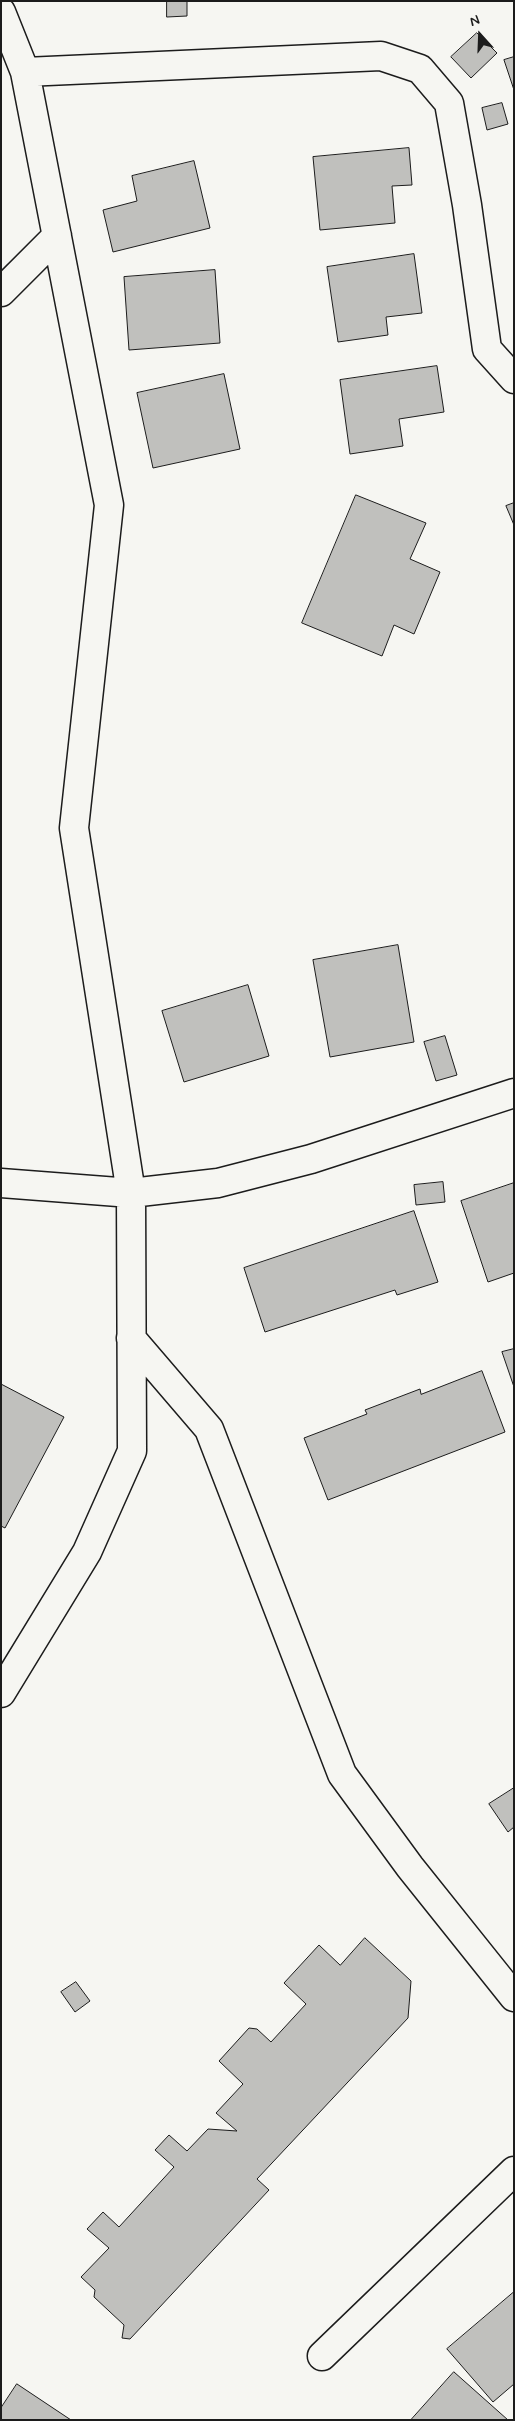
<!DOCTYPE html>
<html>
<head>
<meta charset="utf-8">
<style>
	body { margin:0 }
	#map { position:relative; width:515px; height:2421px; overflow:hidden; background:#f6f6f2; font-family:Mynerve,sans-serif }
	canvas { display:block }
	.frame { position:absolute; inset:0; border:2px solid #1c1c1c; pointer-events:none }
	.north { position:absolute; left:455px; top:10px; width:50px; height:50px; -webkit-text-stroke:4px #f6f6f2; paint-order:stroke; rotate:340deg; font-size:14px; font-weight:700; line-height:20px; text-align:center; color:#1c1c1c }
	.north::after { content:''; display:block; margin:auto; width:18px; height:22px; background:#1c1c1c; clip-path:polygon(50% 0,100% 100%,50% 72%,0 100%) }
</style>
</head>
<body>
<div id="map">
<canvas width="515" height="2421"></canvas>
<div class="frame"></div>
<div class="north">N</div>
</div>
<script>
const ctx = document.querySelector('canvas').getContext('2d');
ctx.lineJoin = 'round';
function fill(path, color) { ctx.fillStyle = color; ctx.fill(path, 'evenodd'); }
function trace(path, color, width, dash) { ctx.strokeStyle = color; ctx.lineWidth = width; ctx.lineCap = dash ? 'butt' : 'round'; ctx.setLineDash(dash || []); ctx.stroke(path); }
const building = new Path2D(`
	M167,1H187V16L167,17Z
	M477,33L497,53L471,78L451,57Z
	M514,57V90L504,60Z
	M502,103L508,124L487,130L482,108Z
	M409,148L412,185L392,186L395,223L320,230L313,157Z
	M194,161L210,228L113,252L103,210L137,201L132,176Z
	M414,254L422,313L386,317L388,335L338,342L327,267Z
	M215,270L220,343L129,350L124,277Z
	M437,366L444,412L399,419L403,446L350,454L340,380Z
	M224,374L240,449L153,468L137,393Z
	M356,495L426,523L410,559L440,572L414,634L394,625L382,656L302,623Z
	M514,503V525L506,506Z
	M398,945L414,1042L330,1057L313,960Z
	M248,985L269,1056L184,1082L162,1011Z
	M445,1036L457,1075L436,1081L424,1042Z
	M443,1182L445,1202L416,1205L414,1185Z
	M514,1183V1273L488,1282L461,1201Z
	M414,1211L438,1282L397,1295L395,1290L265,1332L244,1268Z
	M514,1349V1387L502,1352Z
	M482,1371L505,1432L328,1500L304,1438L367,1414L365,1410L420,1389L421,1394Z
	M1,1384L64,1417L5,1528L1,1526Z
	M514,1788V1827L508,1832L489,1804Z
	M365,1938L411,1981L408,2018L257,2179L269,2190L130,2339L122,2338L124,2325L94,2297L95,2290L81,2277L109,2248L87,2229L103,2212L119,2227L174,2167L155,2150L169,2135L187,2151L208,2129L237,2131L216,2113L243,2084L219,2061L249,2028L257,2029L271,2042L306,2004L284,1983L319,1945L340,1965Z
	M76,1982L90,2001L75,2012L61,1992Z
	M514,2292V2384L493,2402L447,2349Z
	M454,2372L508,2420H411Z
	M17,2384L71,2420H1V2408Z`);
fill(building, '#c0c0bd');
trace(building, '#1c1c1c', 1);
const minor = new Path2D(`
	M1,12L25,72L109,505L74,828L131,1193L132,1451L87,1552L1,1693
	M25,72L381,56L420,69L449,103L467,205L487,349L514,379
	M1,292L57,236
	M1,1183L131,1193L218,1183L311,1159L514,1093
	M131,1338L209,1429L342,1774L410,1867L514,1997
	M322,2356L514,2171`);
trace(minor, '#1c1c1c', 31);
trace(minor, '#f6f6f2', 28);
</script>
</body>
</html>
